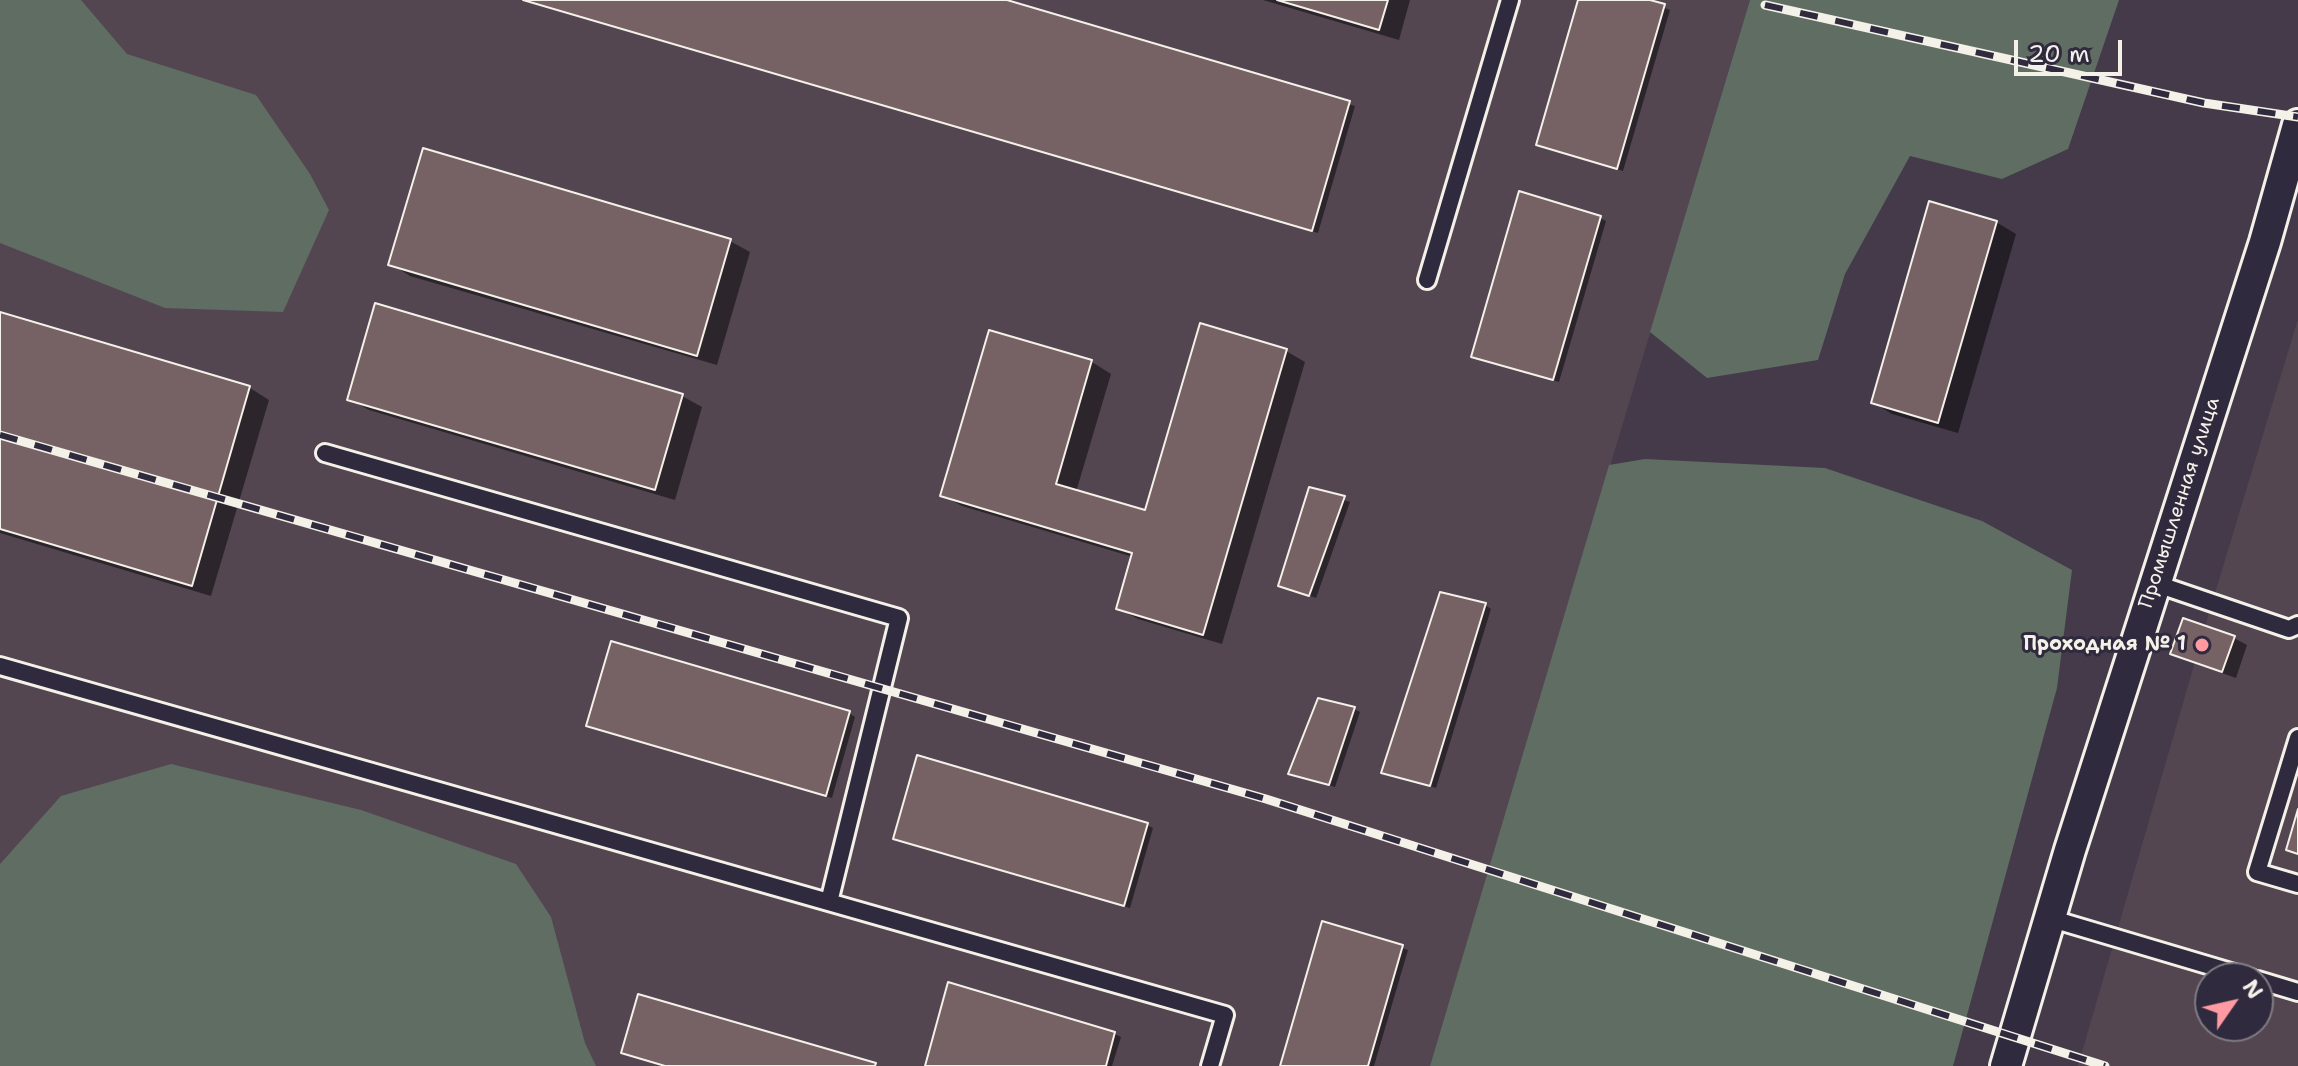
<!DOCTYPE html>
<html>
<head>
<meta charset="utf-8">
<style>
	body { margin:0 }
	#map { position:relative; width:2298px; height:1066px; overflow:hidden; background:#443a49; font-family:"Shantell Sans",sans-serif }
	canvas { display:block }
	.north { position:absolute; left:2194px; top:962px; width:80px; height:80px; box-sizing:border-box; background:#2f2a3d; border:2px solid #7e7a81; border-radius:50%; rotate:56deg; font-size:22px; font-weight:700; line-height:32px; text-align:center; color:#f4f1e8 }
	.north::after { content:''; display:block; margin:auto; width:28px; height:36px; background:#ff9aa2; clip-path:polygon(50% 0,100% 100%,50% 72%,0 100%) }
	.scale { position:absolute; left:2014px; top:40px; width:108px; height:36px; box-sizing:border-box; border:4px solid #f4f1e8; border-top:0; padding-left:10px; font-size:24px; line-height:28px; white-space:nowrap; color:#f4f1e8; -webkit-text-stroke:6px #2f2a3d; paint-order:stroke }
</style>
</head>
<body>
<div id="map">
<canvas width="2298" height="1066"></canvas>
<div class="north">N</div>
<div class="scale">20 m</div>
</div>
<script>
const ctx = document.querySelector('canvas').getContext('2d');
ctx.lineJoin = 'round';
function fill(path, color) { ctx.fillStyle = color; ctx.fill(path, 'evenodd'); }
function trace(path, color, width, dash) { ctx.strokeStyle = color; ctx.lineWidth = width; ctx.lineCap = dash ? 'butt' : 'round'; ctx.setLineDash(dash || []); ctx.stroke(path); }
function label(font, color, halo, rows, align = 'center') {
  ctx.font = font + ' "Shantell Sans",sans-serif'; ctx.lineWidth = 6; ctx.setLineDash([]); ctx.textBaseline = 'middle'; ctx.strokeStyle = halo; ctx.fillStyle = color; for (const [text, x, y, turn = 0] of rows) {
    ctx.save(); ctx.translate(x, y); ctx.rotate((+turn || 0) * Math.PI / 180); ctx.textAlign = isNaN(turn) ? turn : align; if (halo) ctx.strokeText(text, 0, 0); ctx.fillText(text, 0, 0); ctx.restore();
  }
}
fill(new Path2D(`
	M0,0H1750L1430,1066H0Z
	M2298,319V1066H2078L2212,603ZM2210,978H2258V1026H2210Z`), '#534651');
fill(new Path2D(`
	M0,0H81L127,54L256,95L310,174L329,210L283,312L165,308L0,243Z
	M1750,0H2119L2068,149L2002,179L1910,156L1845,274L1818,360L1707,378L1650,332Z
	M1645,459L1825,468L1982,521L2072,570L2057,688L1953,1066H1430L1609,465Z
	M171,764L361,810L516,864L551,917L585,1043L596,1066H0V864L61,796Z`), '#5f6d63');
fill(new Path2D(`
	M523,0H1000L1355,106L1318,233Z
	M1263,0H1410L1399,40Z
	M1580,0H1643L1670,10L1623,171L1538,144Z
	M1600,218L1606,221L1559,382L1479,359Z
	M1996,222L2016,234L1958,433L1892,414L1873,402Z
	M730,241L750,252L717,365L410,276L391,264Z
	M0,314L250,388L269,400L211,596L0,533Z
	M990,332L1092,362L1111,374L1076,492L1146,513L1286,351L1305,362L1222,644L1138,619L1118,608L1133,557L962,506L942,495Z
	M682,396L702,407L675,500L369,410L349,399Z
	M1311,489L1350,502L1316,598L1280,585Z
	M1485,605L1491,609L1436,788L1383,772Z
	M2234,638L2247,645L2236,678L2185,660L2172,653Z
	M1354,709L1360,712L1335,787L1290,773Z
	M849,713L855,717L832,798L595,728Z
	M1147,825L1153,828L1130,908L895,838Z
	M1324,923L1408,950L1374,1066H1282Z
	M1115,1034L1121,1037L1112,1066H927Z`), '#0007');
const building = new Path2D(`
	M523,0H1007L1350,101L1312,231Z
	M1277,0H1388L1379,30Z
	M1578,0H1650L1665,4L1617,169L1536,145Z
	M423,148L731,239L697,356L388,265Z
	M1519,191L1601,216L1553,380L1471,357Z
	M1929,201L1997,221L1938,423L1871,403Z
	M375,303L683,394L655,490L347,400Z
	M0,312L250,386L192,586L0,529Z
	M1200,323L1287,349L1203,635L1116,609L1132,553L940,496L989,330L1092,360L1056,484L1145,510Z
	M1309,487L1345,496L1309,596L1278,586Z
	M1440,592L1486,603L1430,786L1381,773Z
	M2183,618L2235,636L2222,672L2170,654Z
	M611,641L850,711L826,796L586,726Z
	M1318,698L1355,707L1329,785L1288,774Z
	M917,755L1148,823L1124,906L893,839Z
	M2298,809V854L2286,850Z
	M1322,921L1403,945L1368,1066H1280Z
	M948,982L1115,1032L1106,1066H925Z
	M638,994L876,1063L875,1066H665L621,1053Z`);
fill(building, '#766164');
trace(building, '#f4f1e8', 2);
const lane = new Path2D(`
	M1427,280L1510,0
	M325,453L899,618L829,902
	M2154,583L2289,629L2298,625
	M0,666L1225,1015L1210,1066
	M2298,738L2257,872L2298,884
	M2049,918L2251,978
	M2258,980L2298,992`);
const street = new Path2D(`
	M2006,1066L2070,850L2265,242L2298,125`);
trace(lane, '#f4f1e8', 22);
trace(street, '#f4f1e8', 36);
trace(lane, '#2f2a3d', 16);
trace(street, '#2f2a3d', 30);
const rail = new Path2D(`
	M1765,5L2204,103L2298,117
	M0,435L1266,799L2105,1066`);
trace(rail, '#f4f1e8', 9);
trace(rail, '#2f2a3d', 6, [18]);
for (const [x, y, r, color] of [
	[2202,645,8,"#ff9aa2"]
]) { const dot = new Path2D(); dot.arc(x, y, r, 0, 2 * Math.PI); ctx.fillStyle = color; ctx.fill(dot); trace(dot, '#2f2a3d', 3); }
label('20px', '#f4f1e8', '#2f2a3d', [
	["Промышленная улица",2180,503,-72]
]);
label('bold 20px', '#f4f1e8', '#2f2a3d', [
	["Проходная № 1",2186,645]
], 'right');
</script>
</body>
</html>
